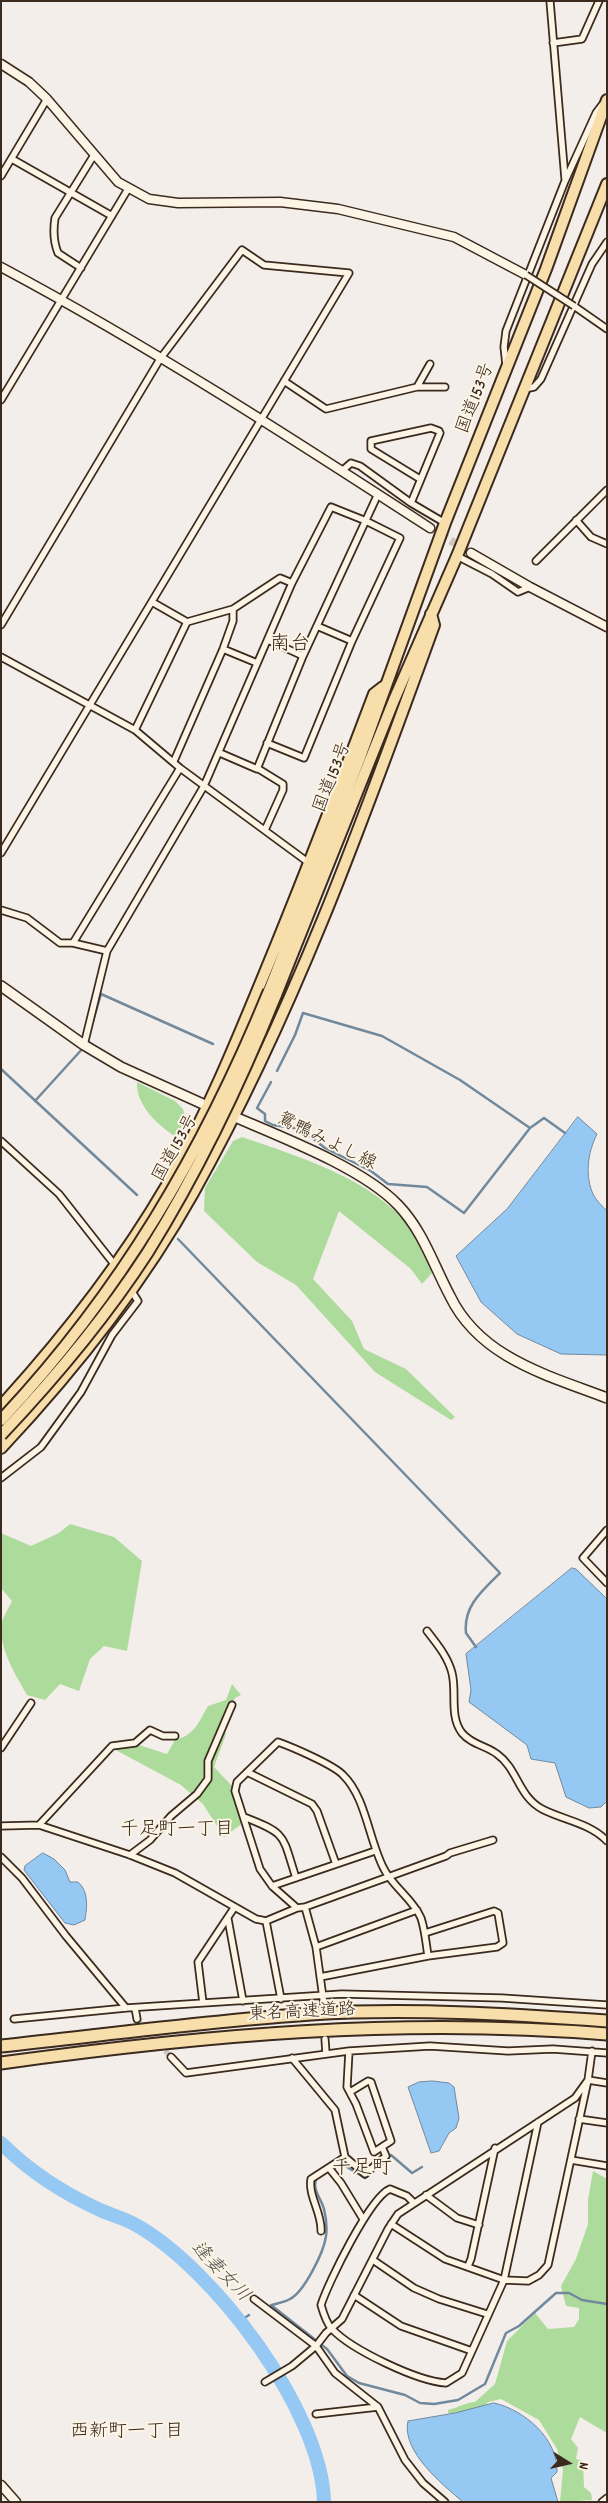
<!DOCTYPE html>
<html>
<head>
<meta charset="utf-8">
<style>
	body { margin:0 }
	#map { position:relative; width:608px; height:2503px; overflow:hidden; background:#f3eee9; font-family:Dekko,sans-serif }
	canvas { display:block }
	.frame { position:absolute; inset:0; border:2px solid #3b2a1e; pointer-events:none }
	.north { position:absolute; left:543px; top:2438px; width:50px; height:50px; -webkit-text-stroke:4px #fcf5e5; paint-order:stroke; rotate:100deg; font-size:14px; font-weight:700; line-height:20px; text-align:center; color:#3b2a1e }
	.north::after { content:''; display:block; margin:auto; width:18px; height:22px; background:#3b2a1e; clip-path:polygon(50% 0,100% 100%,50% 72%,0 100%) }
</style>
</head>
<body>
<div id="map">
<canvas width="608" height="2503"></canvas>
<div class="frame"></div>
<div class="north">N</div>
</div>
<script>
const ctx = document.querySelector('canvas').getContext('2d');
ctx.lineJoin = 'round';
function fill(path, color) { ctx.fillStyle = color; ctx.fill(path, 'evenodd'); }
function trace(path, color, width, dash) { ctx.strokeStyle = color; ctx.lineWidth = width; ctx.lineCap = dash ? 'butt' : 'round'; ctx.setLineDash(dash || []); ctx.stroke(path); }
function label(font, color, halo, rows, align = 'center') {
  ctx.font = font + ' Dekko,"Klee One",sans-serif'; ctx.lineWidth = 4; ctx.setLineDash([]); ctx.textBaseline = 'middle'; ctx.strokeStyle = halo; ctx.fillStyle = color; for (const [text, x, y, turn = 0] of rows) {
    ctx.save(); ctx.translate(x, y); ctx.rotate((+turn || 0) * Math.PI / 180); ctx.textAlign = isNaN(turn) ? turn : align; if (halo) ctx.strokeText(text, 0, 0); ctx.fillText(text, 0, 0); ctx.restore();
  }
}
fill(new Path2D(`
	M137,1082L175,1101L183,1109L186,1121L176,1137C158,1125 136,1106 137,1082Z
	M242,1137C300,1157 380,1181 414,1234C421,1246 427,1260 433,1272L422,1284L411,1269L339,1211L313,1279L352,1321L364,1349L406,1369L455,1417L451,1420L375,1372L296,1285L257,1262L204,1211L205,1188L233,1141Z
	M70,1524L114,1537L142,1561L127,1651L104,1646L90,1659L79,1691L60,1684L45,1700L27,1695C16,1675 0,1651 1,1626C2,1618 9,1608 12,1601L1,1588V1533L31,1546L59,1533Z
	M232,1684L241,1695L235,1698L221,1727L226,1734L214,1767L232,1786L243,1823L224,1837L203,1804L181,1785L112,1748L139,1745L167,1754L175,1740C195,1735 198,1723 208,1706L226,1700Z
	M593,2171L607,2179V2433L580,2417L571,2439L578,2448L576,2459L583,2461L584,2487L591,2493L592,2500L560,2502L563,2470L557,2449L539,2420L501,2399L488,2402L477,2417L448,2413V2410C457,2408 467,2402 475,2402L495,2384L507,2341L535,2313L548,2329L574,2327L579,2319V2308L566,2306L561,2286L576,2259L588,2224V2200Z`), '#acdb9b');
const water = new Path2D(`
	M578,1117L597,1134C588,1152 584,1176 594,1196C597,1201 603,1207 607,1211V1355L561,1354L517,1334L481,1302L456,1256L507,1209Z
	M572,1568L576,1569L607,1599V1801L601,1807L589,1808L566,1797L555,1763L531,1759L527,1745L469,1702L471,1690L466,1654Z
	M43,1853L54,1859L65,1870L70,1882H78C89,1892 87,1907 85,1920L74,1925L65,1923L24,1870L25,1866Z
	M433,2081L449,2083L454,2087L459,2118L456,2128L449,2133L439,2151L431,2153L408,2087L419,2082Z
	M494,2403C525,2410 558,2439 557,2472L551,2478L558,2502H463C443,2485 401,2451 408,2421L455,2413Z`);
fill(water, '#95c8f2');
trace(water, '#71899d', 1);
trace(new Path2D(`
	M87,1042L101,994L213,1044
	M1,1069L137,1195
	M277,1071L295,1035L303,1013L382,1036L460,1080L530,1128L544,1118L565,1133
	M271,1082L257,1108L265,1114V1121L273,1125L301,1129L325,1148L371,1171L388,1184L427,1187L464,1213L530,1128
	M35,1101L84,1047
	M178,1239L500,1573C483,1590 463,1606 466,1633L476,1647
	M386,2159L391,2155L412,2173L422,2167
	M324,2173L342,2164L365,2178L369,2174
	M271,2305L327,2349L347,2376L359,2383L405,2395L420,2403L434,2404L458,2400L485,2384L506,2333L519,2326L556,2293H569L582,2300L607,2304
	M272,2305C278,2303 285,2302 290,2299C304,2292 324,2252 326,2236C327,2228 326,2217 324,2209C321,2198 311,2189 317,2177
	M240,2321L249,2315`), '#71899d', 2.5);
trace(new Path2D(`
	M1,2143C28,2170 63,2193 98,2209C110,2215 124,2218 136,2225C213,2268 322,2411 324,2502`), '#95c8f2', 14);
trace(new Path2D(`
	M137,2019L171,2057`), '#cec7c0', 5.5, [5.5, 3]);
trace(new Path2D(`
	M430,528L471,553`), '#cec7c0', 8, [8, 4]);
const minor = new Path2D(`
	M550,1L565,179
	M553,43L582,39L599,1
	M12,159L112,216
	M1,176L47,99
	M81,268L58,253C53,241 53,231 55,218L94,155
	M574,306L607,329
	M506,365L504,347L506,331L565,181L596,113L602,105
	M284,381L326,409L417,387H445
	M417,387L430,364
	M524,389L534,387L541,379L592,264L607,242
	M1,400L128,189
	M343,470L351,463L360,466L411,503L445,523
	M411,503L440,433L439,431L431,428L371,441V449L420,479
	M576,520L591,537L607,544
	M457,556L492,574L518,592L530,587
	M536,561L607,490
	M152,602L187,622L233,609L280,578L292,583
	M1,625L160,359L242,250L264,265L349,273L1,853
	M317,626L352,641
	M268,640L303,656
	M223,649L257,663
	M1,657L135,730L180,768L309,863
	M135,730L187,622
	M220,753L257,769L303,656L378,494
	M174,761L223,649L233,621V609
	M257,768L283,784V790L265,830
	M1,910L27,918L60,943H73L107,951
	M73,943L180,768
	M84,1045L107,951L204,786L292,583L331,507L366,521L400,538L352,641L304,758L267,743
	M1,1141L59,1194L114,1264L138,1301L112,1335L81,1392L41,1447L1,1478
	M607,1530L583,1558L607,1583
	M427,1631C437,1644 448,1657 452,1673C457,1692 449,1716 462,1733C472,1745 485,1745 497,1754C518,1769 518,1796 542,1809C563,1820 590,1823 607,1841
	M1,1748L31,1703
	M247,1772L312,1804L317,1811L336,1864
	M244,1817C288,1834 282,1835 296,1878
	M39,1825L112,1746L135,1743L150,1730L163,1736H175
	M1,1826L39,1825L130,1855L175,1873L256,1919L266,1921L297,1908
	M130,1855L150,1840L171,1816L197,1794L208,1779V1761L232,1705
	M1,1857L22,1878L66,1936L126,2008
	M272,1886L375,1851
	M305,1907L316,1947L324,2005
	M228,1919L243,2001
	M266,1921L281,1999
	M316,1947L417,1910
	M428,1956C426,1943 425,1930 421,1918C413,1899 393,1887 384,1869C369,1841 366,1797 343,1775C334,1765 292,1747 278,1742L237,1782L235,1791L260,1869L272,1886L297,1908L305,1907L446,1856L450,1853L493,1840
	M320,1977L428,1956L497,1947L503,1943L498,1913L494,1911L425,1933
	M203,2003L198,1962L234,1908
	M135,2008L137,2019
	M14,2019L126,2008L342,1994L502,1998L607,2005
	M325,2039L326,2054
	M349,2051L347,2087L356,2104L374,2152L391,2141L371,2082L368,2081L350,2092
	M171,2057L186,2073L349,2051L430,2046L508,2051L553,2049L607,2053
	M292,2058L335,2110L345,2157L365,2174L386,2156L382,2147
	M588,2080L607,2083
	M579,2119L607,2123
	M571,2160L607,2166
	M329,2168L341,2183L363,2219
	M426,2195L457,2218L479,2225
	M414,2203L407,2196L390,2189C370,2197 328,2283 321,2305C323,2312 327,2324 332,2329C352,2350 417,2381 446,2383L462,2373L504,2280L538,2122
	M391,2224L445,2259L504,2280L528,2281L539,2275L548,2265L588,2080L592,2051
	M321,2231C322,2213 308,2196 311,2179L345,2157
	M373,2260L414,2288L439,2299L487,2314
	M468,2266L471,2259L495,2148
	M354,2295L401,2326L472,2351
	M254,2299L316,2346L335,2373L378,2407L405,2460L423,2483L445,2502
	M265,2382L292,2366L316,2346L326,2333L342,2319L388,2229L398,2214L575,2098L588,2080
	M316,2414L378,2407
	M602,2502L607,2498`);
const tertiary = new Path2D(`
	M1,64L29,82L47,99L118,182L149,199L178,203L280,202L338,209L454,237L526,275
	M1,267C149,346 290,437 430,528
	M471,553L530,587L607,627
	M1,2485L16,2502`);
const secondary = new Path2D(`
	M1,986L84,1045L121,1067L214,1109
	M228,1114C276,1135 362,1167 398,1205C423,1231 433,1264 450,1296C480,1358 547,1375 607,1398`);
const trunk = new Path2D(`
	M269,991L359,760L445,523L546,269L607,100
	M276,995L394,700L457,556L607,184
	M1,1406C63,1338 121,1264 167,1185C210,1109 242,1028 275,948C309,864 342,779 374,694L383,687
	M1,1448C74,1370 141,1286 193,1193C294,1013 364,818 434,625L431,614`);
const motorway = new Path2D(`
	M1,2046C104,2035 207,2021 311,2014C409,2008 509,2014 607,2021
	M1,2063C205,2035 401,2017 607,2034`);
trace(minor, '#3b2a1e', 9);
trace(tertiary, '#3b2a1e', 11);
trace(secondary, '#3b2a1e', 12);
trace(trunk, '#3b2a1e', 14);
trace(motorway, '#3b2a1e', 15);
trace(minor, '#fcf5e5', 5.5);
trace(tertiary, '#fcf5e5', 8);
trace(secondary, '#fcf5e5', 9);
trace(trunk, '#f8deab', 10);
trace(motorway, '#f8deab', 11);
const minorBridge = new Path2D(`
	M526,275L574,306`);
const trunkBridge = new Path2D(`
	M1,1420C121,1292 203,1152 269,991
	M1,1435C54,1379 106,1317 148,1252C199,1170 240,1084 276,995`);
trace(minorBridge, '#3b2a1e', 9, []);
trace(trunkBridge, '#3b2a1e', 14, []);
trace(minorBridge, '#fcf5e5', 5.5);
trace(trunkBridge, '#f8deab', 10);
label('18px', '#3b2a1e', '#fcf5e5', [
	["国道153号",477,399,-69],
	["国道153号",334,778,-69],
	["鴛鴨みよし線",326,1143,26],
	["国道153号",177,1149,-61],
	["東名高速道路",302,2014,-3]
]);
label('19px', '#3b2a1e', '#fcf5e5', [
	["千足町一丁目",177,1831],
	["西新町一丁目",127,2433]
]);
label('italic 19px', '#525253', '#fcf5e5', [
	["逢妻女川",219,2273,46]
]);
label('20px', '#3b2a1e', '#fcf5e5', [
	["南台",290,646],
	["千足町",362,2170]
]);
</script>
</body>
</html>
